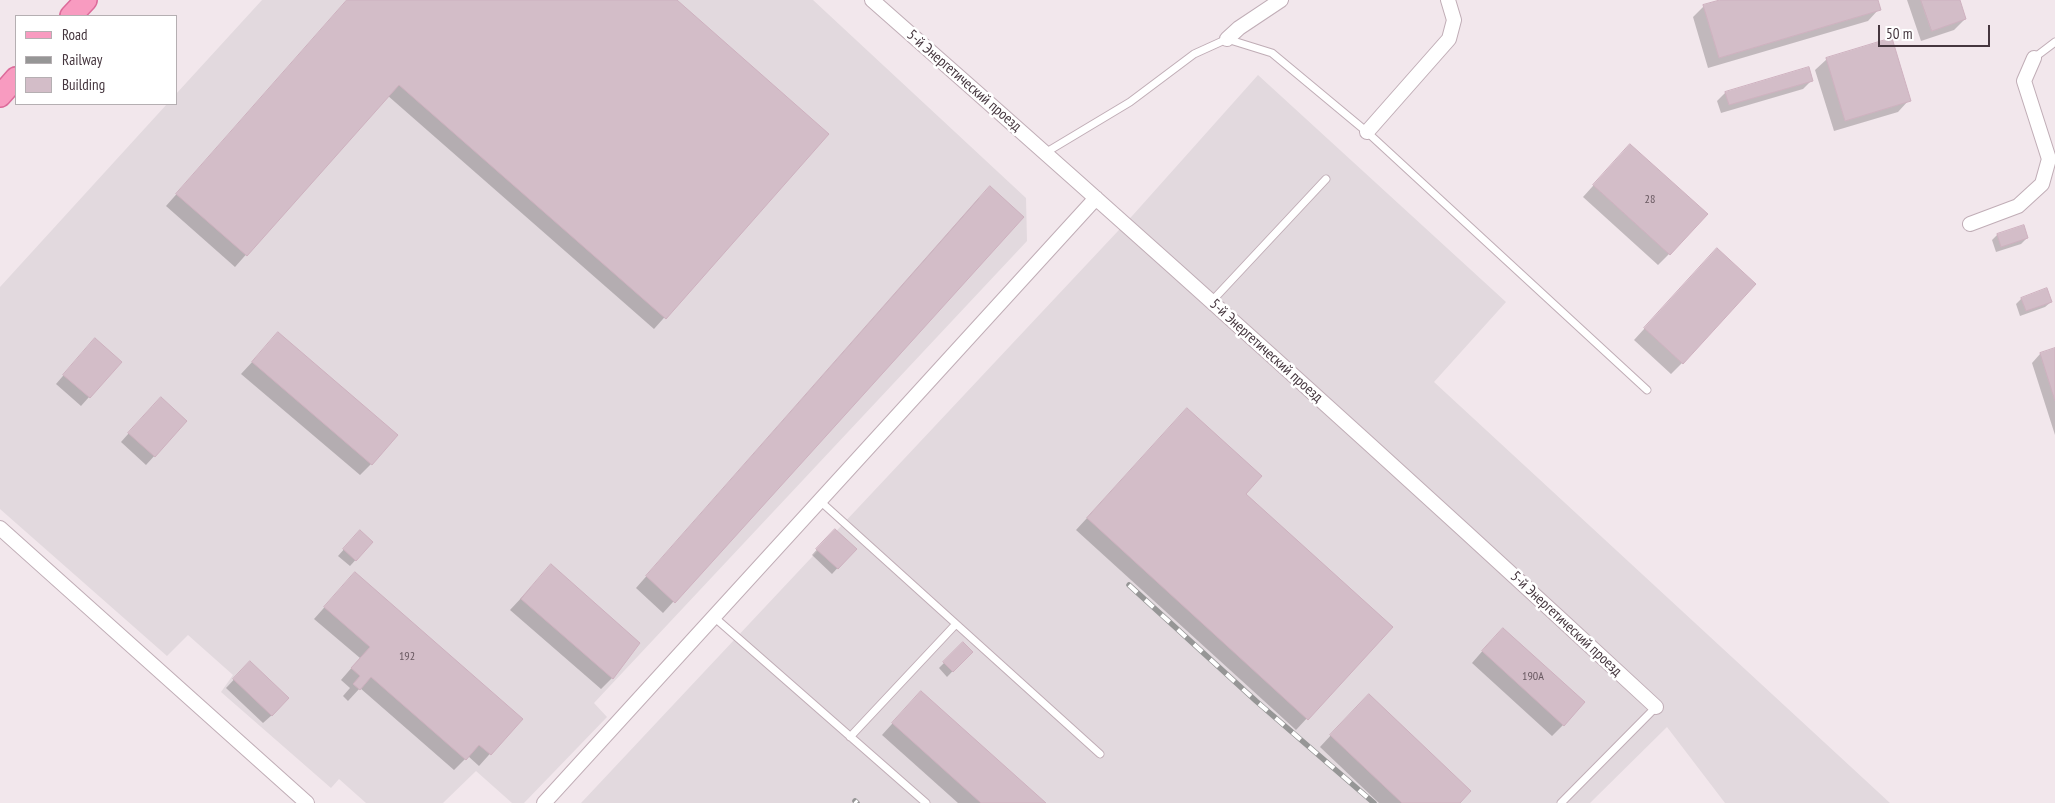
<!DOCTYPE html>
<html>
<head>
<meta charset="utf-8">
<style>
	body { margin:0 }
	#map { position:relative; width:2055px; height:803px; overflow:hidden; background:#f2e7ec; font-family:"PT Sans Narrow",sans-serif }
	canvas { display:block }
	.legend { position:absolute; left:15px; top:15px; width:162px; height:90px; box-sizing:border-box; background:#fff; border:1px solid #b5afb2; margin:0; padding:6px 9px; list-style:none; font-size:15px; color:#45363e }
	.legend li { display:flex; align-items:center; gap:10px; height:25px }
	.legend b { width:25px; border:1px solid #b5afb2 }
	.scale { position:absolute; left:1878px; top:25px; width:112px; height:22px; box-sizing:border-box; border:2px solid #45363e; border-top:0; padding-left:6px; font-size:15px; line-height:18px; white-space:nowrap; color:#45363e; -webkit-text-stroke:4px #fff; paint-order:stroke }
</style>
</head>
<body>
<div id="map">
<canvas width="2055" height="803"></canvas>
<ul class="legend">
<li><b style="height:6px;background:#f89bc0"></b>Road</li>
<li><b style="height:6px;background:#969696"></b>Railway</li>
<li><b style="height:14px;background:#d3bdc8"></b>Building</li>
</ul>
<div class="scale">50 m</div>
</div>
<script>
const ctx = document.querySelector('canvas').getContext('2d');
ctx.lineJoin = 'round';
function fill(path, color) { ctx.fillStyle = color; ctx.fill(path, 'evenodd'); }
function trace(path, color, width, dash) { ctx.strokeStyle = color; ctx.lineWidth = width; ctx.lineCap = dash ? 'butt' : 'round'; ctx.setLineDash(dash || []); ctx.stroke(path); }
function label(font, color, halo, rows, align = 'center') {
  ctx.font = font + ' "PT Sans Narrow",sans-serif'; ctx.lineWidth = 5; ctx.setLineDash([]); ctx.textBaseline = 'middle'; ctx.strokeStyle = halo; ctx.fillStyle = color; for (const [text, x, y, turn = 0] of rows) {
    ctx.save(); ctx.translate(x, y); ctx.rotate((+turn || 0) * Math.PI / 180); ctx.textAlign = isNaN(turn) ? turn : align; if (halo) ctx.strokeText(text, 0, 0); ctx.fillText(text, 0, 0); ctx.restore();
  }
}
fill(new Path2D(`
	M262,0H813L1026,198L1027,241L594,703L607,717L524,803H512L476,771L443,803H366L339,779L331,788L221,692L233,675L188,635L167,656L0,509V287L167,104H176V94Z
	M1258,75L1506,302L1434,382L1890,803H1725L1667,727L1590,803H581L1133,215Z`), '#e2d9de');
fill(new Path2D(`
	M348,0H675L828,134L654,329L387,95L235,267L166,206Z
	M1724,0H1876L1879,9L1868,21L1708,68L1693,17L1704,6Z
	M1907,0H1959L1965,19L1954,30L1921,41Z
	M1827,59L1909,100L1898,112L1834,131L1815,70Z
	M1812,80L1803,89L1721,113L1717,101L1725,93Z
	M1619,157L1669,254L1658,265L1583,197Z
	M979,198L1022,217L663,613L636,588Z
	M1997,235L2027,238L2021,244L1996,252L1992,240Z
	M1706,261L1682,363L1671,374L1634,340Z
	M2021,299L2051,302L2045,307L2020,316L2016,304Z
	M278,334L371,464L360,475L241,374Z
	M87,348L89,397L81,406L56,384Z
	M2055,350V435L2032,363L2040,354Z
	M152,407L186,421L146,465L121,442Z
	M1176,421L1245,494L1391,627L1296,730L1076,530Z
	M829,536L855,549L832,574L812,555Z
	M355,537L372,542L350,566L338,556Z
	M551,566L612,678L601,689L510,610Z
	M355,573L521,719L479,766L468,756L454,770L360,688L348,701L343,696L350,688L341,680L360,658L314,619Z
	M1492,640L1563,725L1552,736L1472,663Z
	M963,644L971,652L947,677L939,668Z
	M242,671L272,715L263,723L226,688Z
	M910,704L1044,803H958L882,735Z
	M1357,707L1458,803H1379L1320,747Z`), '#0003');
const building = new Path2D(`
	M347,0H677L829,134L666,319L399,85L247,256L176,194Z
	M1720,0H1878L1881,10L1719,58L1703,5Z
	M1921,0H1960L1966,19L1932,31Z
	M1892,38L1911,101L1845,121L1826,58Z
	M1809,67L1813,81L1729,105L1725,92Z
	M1630,144L1708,214L1670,255L1593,185Z
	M990,186L1024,217L675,603L646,576Z
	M2024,225L2028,238L2001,247L1997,234Z
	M1717,248L1756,284L1683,364L1644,328Z
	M2047,288L2052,302L2026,311L2021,298Z
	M278,332L398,435L372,465L252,362Z
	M95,338L122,362L90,398L63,375Z
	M2055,348V401L2040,353Z
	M161,397L187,421L155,457L128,433Z
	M1187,408L1262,476L1246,494L1393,627L1308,720L1087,518Z
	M835,529L857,549L838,569L816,549Z
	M360,530L373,542L356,561L343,549Z
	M551,564L640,643L613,679L521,599Z
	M355,572L523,719L491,755L479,745L466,760L371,677L360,690L353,684L360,676L351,668L370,647L324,607Z
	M1503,628L1585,702L1564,726L1482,651Z
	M963,642L973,652L953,672L943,662Z
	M250,661L289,698L272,716L233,679Z
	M921,691L1046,803H981L892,723Z
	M1369,694L1471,791L1460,803H1402L1330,735Z`);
fill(building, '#d3bdc8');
trace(building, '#ceb1bf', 1);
const service = new Path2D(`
	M2034,58L2055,42
	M1045,153L1130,102L1194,54L1227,39L1272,53L1367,132L1647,390
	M1211,302L1326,179
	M820,501L1100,754
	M714,617L926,803
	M850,737L956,624
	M1561,803L1656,707`);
const minor = new Path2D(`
	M872,0C1136,232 1398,468 1656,707
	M1227,39L1239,28L1281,0
	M1367,132L1449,39L1454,20L1448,0
	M1970,224L2018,206L2042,184L2049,159L2024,81L2034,58
	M0,528L307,803
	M544,803L1096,198`);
const primary = new Path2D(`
	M71,16L86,0
	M0,96L16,78`);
trace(service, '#c0adb6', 9);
trace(minor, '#c0adb6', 16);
trace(primary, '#dc6b9a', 24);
trace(service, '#fff', 7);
trace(minor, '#fff', 14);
trace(primary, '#f89bc0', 21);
const rail = new Path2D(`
	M1129,585L1256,701L1374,803
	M855,801L857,803`);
trace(rail, '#969696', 5.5);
trace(rail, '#fff', 4, [11]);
label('12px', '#685860', null, [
	["28",1650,200],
	["192",407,657],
	["190А",1533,677]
]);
label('15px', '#45363e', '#fff', [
	["5-й Энергетический проезд",964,81,41],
	["5-й Энергетический проезд",1266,351,42],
	["5-й Энергетический проезд",1566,624,43]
]);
</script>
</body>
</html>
